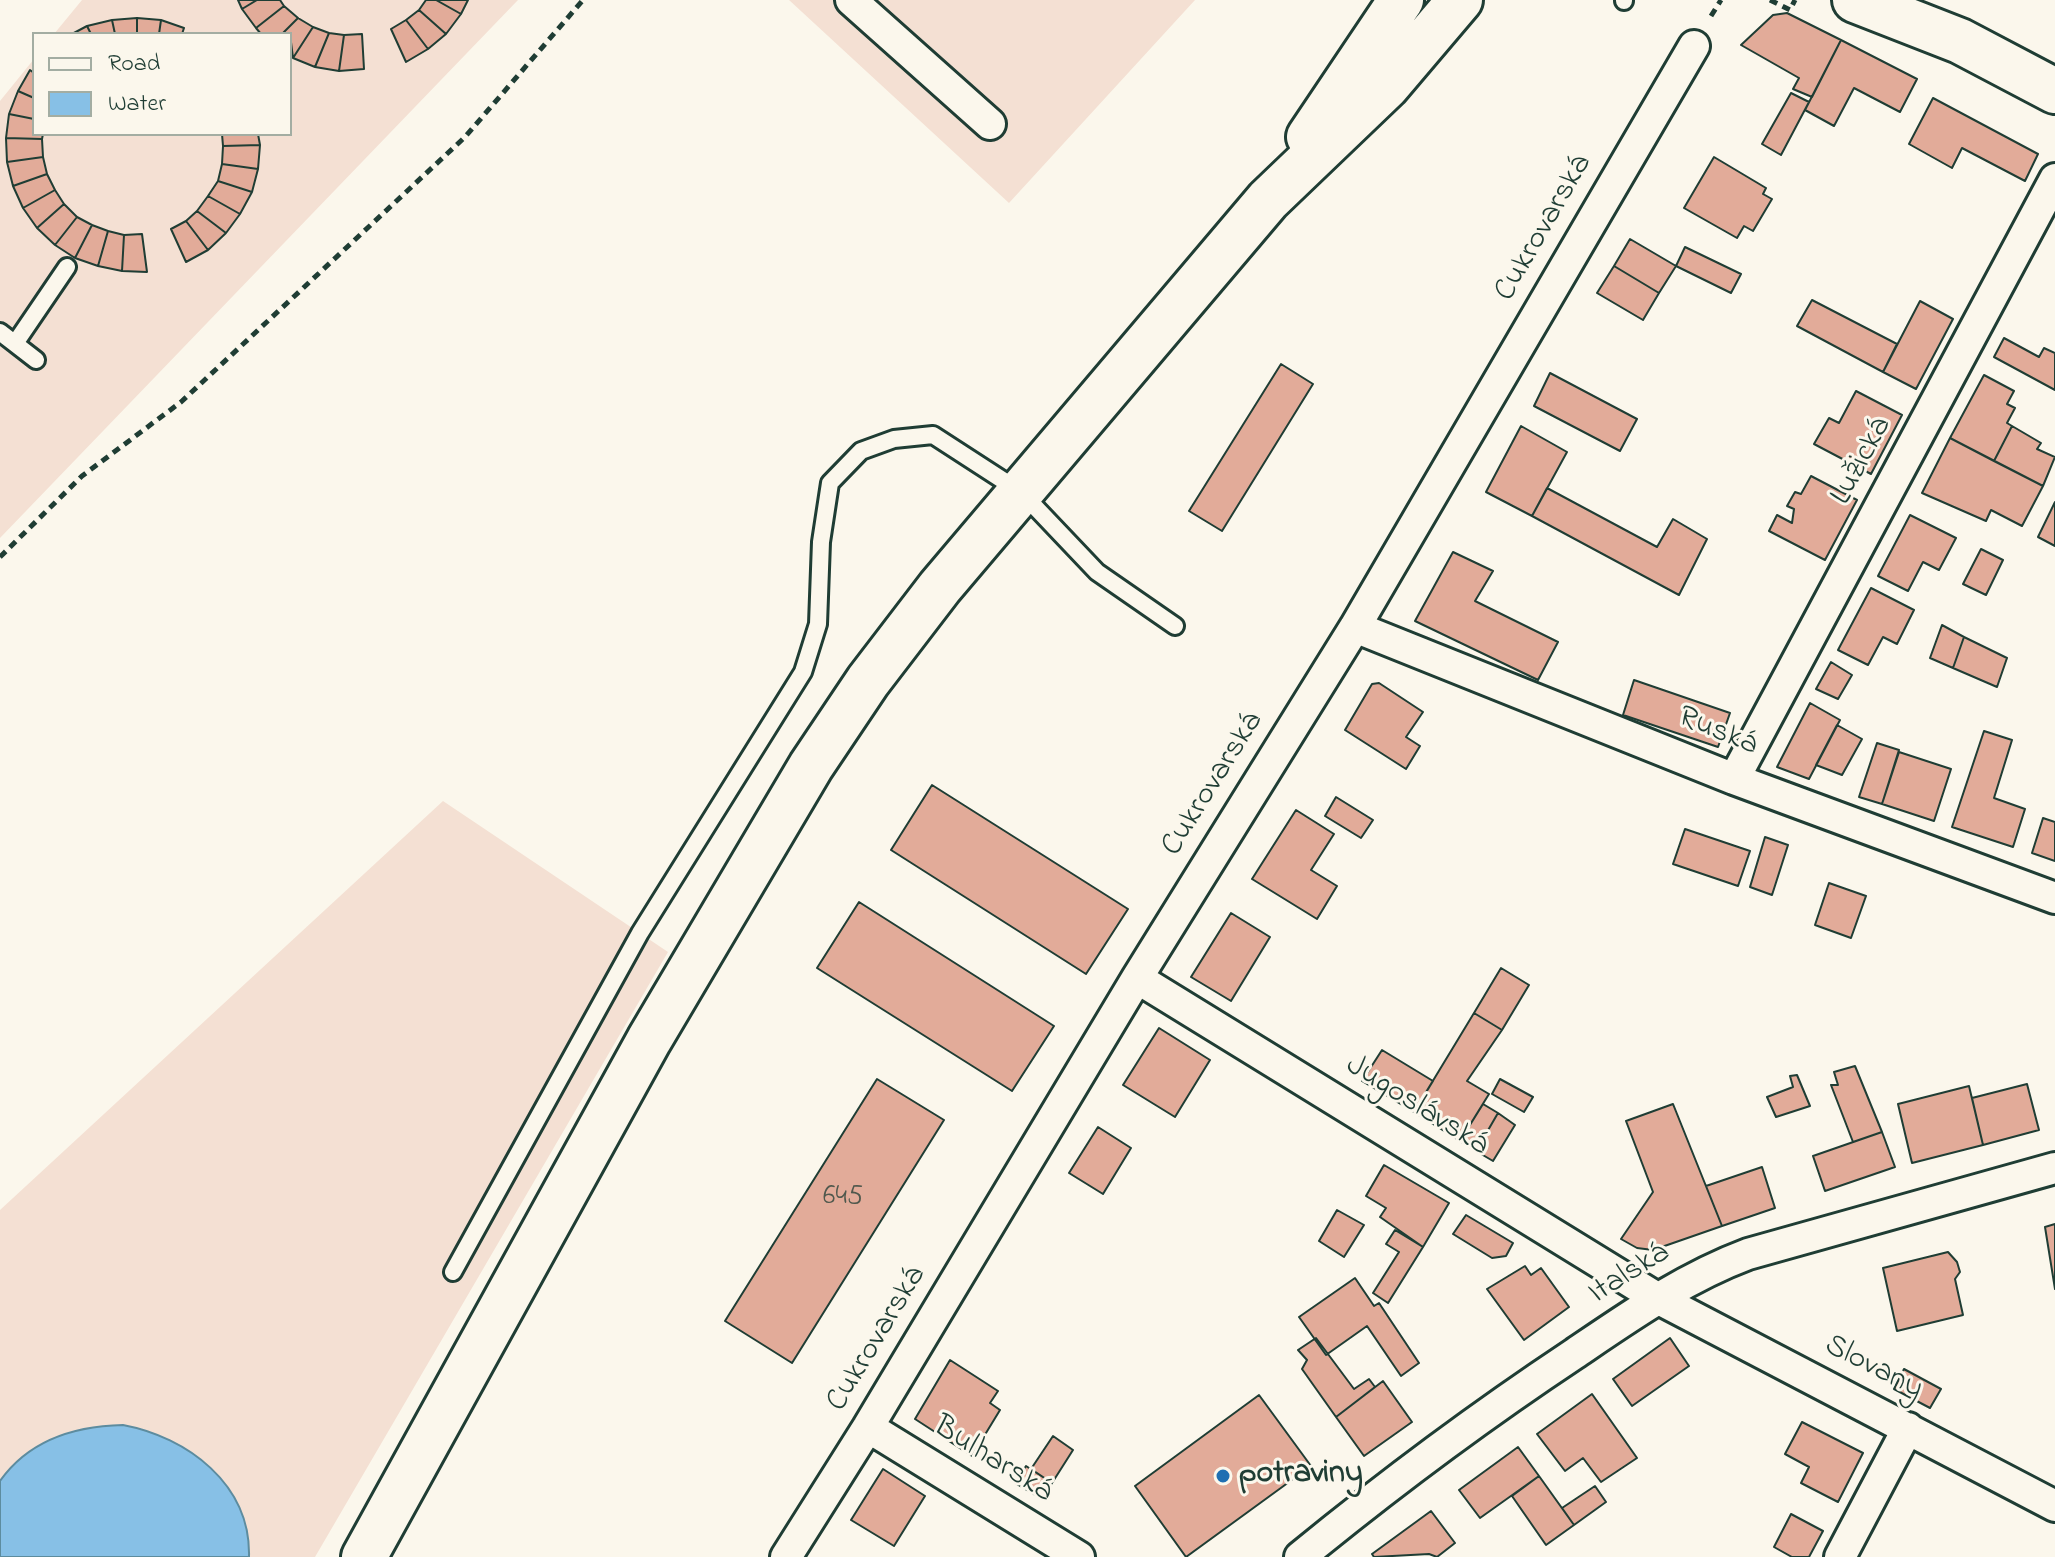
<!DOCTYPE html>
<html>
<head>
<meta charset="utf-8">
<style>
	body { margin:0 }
	#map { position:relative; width:2055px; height:1557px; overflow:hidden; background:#fbf7ec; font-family:"Indie Flower",sans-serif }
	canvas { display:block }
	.legend { position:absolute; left:32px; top:32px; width:260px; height:104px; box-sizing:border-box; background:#fbf7ec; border:2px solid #a3ada2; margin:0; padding:10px 14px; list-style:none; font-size:24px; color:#1f3d34 }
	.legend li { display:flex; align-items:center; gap:16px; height:40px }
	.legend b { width:40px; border:2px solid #a3ada2 }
</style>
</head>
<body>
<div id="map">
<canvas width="2055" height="1557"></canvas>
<ul class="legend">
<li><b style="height:10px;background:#fbf7ec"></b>Road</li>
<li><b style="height:22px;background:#87c0e6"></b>Water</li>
</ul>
</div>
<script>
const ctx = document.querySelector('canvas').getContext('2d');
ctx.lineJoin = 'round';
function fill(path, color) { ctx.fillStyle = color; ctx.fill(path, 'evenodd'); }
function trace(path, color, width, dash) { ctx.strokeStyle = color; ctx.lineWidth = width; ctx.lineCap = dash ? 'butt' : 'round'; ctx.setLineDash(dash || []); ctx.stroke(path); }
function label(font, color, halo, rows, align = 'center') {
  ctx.font = font + ' "Indie Flower",sans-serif'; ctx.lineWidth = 6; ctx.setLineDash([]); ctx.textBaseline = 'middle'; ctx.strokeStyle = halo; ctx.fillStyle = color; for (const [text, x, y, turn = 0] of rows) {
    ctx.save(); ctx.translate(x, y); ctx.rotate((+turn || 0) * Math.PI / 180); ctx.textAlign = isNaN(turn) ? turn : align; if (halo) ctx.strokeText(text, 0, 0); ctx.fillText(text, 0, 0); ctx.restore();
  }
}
fill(new Path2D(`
	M82,0H518L0,538V101L34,59V134H290V34H54Z
	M789,0H1195L1009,203Z
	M443,801L668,952L315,1557H0V1210Z`), '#f4e0d3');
const water = new Path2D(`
	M123,1425C187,1437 251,1484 249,1557H0V1481C29,1440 75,1426 123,1425Z`);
fill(water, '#87c0e6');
trace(water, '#5d8c9f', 2);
const building = new Path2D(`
	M238,0H257L242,9Z
	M257,0H280L284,6L256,28L242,9Z
	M426,0H436L461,14L446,34L419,10Z
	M436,0H468L461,14Z
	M284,6L298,18L282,34H261L256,28Z
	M419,10L446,34L428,49L406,20Z
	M1787,13L1841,40L1812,97L1793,89L1799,78L1741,45L1773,15Z
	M137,18V34H115L112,20Z
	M137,18L161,20L159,34H137Z
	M298,18L313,27L293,58L290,34H282Z
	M112,20L115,34H91L87,26Z
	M161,20L184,28L182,34H159Z
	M406,20L428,49L406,62L391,29Z
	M87,26L91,34H72Z
	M313,27L329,33L315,67L293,58Z
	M329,33L344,35L339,71L315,67Z
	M362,34L364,69L339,71L344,35Z
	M1841,40L1917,79L1900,112L1854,88L1834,126L1805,110Z
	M30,70L34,73V98L18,91Z
	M18,91L34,98V119L9,114Z
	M1791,93L1809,102L1781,155L1762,144Z
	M1933,98L2038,154L2025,181L1962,148L1952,168L1909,144Z
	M9,114L34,119V134H43L42,139L6,138Z
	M222,134H258L260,145L223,146Z
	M6,138L42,139L43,157L7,162Z
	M260,145L258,169L222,164L223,146Z
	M43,157L47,174L13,186L7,162Z
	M1714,157L1766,188L1763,194L1772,199L1753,231L1744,226L1737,238L1684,208Z
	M222,164L258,169L252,192L218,181Z
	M47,174L55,190L23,208L13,186Z
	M218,181L252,192L240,214L208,196Z
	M55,190L64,204L37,228L23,208Z
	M208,196L240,214L226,233L197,211Z
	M64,204L77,217L55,245L37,228Z
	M197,211L226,233L208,250L186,221Z
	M77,217L92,225L75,258L55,245Z
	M186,221L208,250L186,262L171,229Z
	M92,225L108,231L98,266L75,258Z
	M108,231L124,235L122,271L98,266Z
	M142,234L147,272L122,271L124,235Z
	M1630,239L1676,266L1659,293L1614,266Z
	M1685,247L1741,274L1731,293L1676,266Z
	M1614,266L1659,293L1643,320L1597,293Z
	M1812,300L1897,344L1883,372L1797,326Z
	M1920,301L1953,319L1916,389L1883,372Z
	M2004,338L2039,357L2044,348L2055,353V390L1994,357Z
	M1281,364L1313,384L1222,531L1189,511Z
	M1550,373L1637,419L1620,451L1534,406Z
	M1984,375L2014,391L2007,404L2015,408L2007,423L2012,426L1994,461L1950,438Z
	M1856,391L1902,415L1871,474L1814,444L1829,418L1839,423Z
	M1521,426L1567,452L1532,516L1486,492Z
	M2012,426L2041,443L2037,449L2055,457L2043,486L1994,461Z
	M1950,438L2043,486L2022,526L1991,510L1986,521L1922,493Z
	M1811,476L1857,500L1825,560L1769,531L1777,515L1792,523L1794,509L1787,506L1795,492L1801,494Z
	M1547,488L1657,547L1673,519L1707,539L1679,595L1532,516Z
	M2055,502V546L2038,537Z
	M1910,515L1956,538L1939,570L1923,562L1908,591L1878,576Z
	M1981,549L2003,560L1986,595L1963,584Z
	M1453,552L1493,571L1475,601L1558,642L1538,680L1415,621Z
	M1871,588L1914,610L1897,644L1883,637L1868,665L1838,650Z
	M1942,625L1964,637L1953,668L1930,658Z
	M1964,637L2007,658L1997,687L1953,668Z
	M1831,662L1852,675L1838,699L1816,689Z
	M1634,680L1730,713L1718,747L1623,715Z
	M1379,683L1423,712L1406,737L1420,746L1406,769L1345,730L1372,684Z
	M1810,703L1840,720L1809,779L1777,767Z
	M1837,725L1862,739L1842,775L1816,765Z
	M1984,731L2012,740L1994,798L2025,809L2013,847L1952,827Z
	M1877,743L1899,750L1882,804L1859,797Z
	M1899,752L1951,769L1934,821L1882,804Z
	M932,785L1128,909L1086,974L891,850Z
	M1336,797L1373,820L1361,838L1325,816Z
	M1296,810L1334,834L1311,870L1337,886L1317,919L1252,879Z
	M2043,818L2055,822V861L2032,853Z
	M1685,829L1750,851L1738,886L1673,864Z
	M1765,837L1788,845L1772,895L1750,887Z
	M1829,883L1866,896L1851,938L1815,925Z
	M859,902L1054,1026L1012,1091L817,968Z
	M1231,913L1270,937L1231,1001L1191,977Z
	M1501,968L1529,985L1502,1030L1474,1013Z
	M1474,1013L1502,1030L1467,1081L1489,1094L1460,1141L1414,1112Z
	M1159,1028L1210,1060L1175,1117L1123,1085Z
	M1382,1050L1433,1081L1414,1112L1362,1081Z
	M1855,1066L1882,1132L1853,1142L1831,1085H1838L1834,1072Z
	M1797,1075L1810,1106L1776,1117L1767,1097L1793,1087L1790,1076Z
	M877,1079L944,1120L792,1363L725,1321Z
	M1500,1079L1533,1097L1524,1112L1492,1094Z
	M2027,1084L2039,1130L1983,1145L1972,1098Z
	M1969,1086L1983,1145L1912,1163L1898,1104Z
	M1483,1104L1498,1113L1476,1151L1460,1141Z
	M1673,1104L1722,1226L1653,1250L1637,1248L1621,1239L1653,1192L1626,1121Z
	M1498,1113L1515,1125L1493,1161L1476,1151Z
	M1098,1127L1131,1148L1103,1194L1069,1173Z
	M1882,1132L1895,1167L1825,1191L1813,1156Z
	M1384,1165L1449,1203L1423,1247L1380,1217L1386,1208L1366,1196Z
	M1762,1167L1775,1208L1722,1226L1706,1186Z
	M1337,1210L1364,1225L1344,1257L1319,1241Z
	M1466,1215L1513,1243L1506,1256L1492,1258L1453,1234Z
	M2055,1224V1289L2045,1227Z
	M1395,1230L1423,1247L1388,1303L1373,1293L1399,1252L1386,1244Z
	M1948,1252L1957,1262L1960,1272L1955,1279L1963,1315L1897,1331L1883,1268Z
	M1525,1266L1531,1275L1541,1268L1569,1307L1524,1340L1487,1289Z
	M1355,1278L1374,1306L1379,1303L1419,1363L1401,1376L1367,1326L1326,1355L1299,1317Z
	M1316,1338L1354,1389L1369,1379L1375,1387L1336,1417L1302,1369L1307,1360L1298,1350Z
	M1670,1338L1689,1366L1632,1406L1613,1379Z
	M950,1360L998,1391L990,1403L1000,1410L972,1456L915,1419Z
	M1904,1369L1941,1389L1930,1408L1894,1389Z
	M1383,1381L1412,1422L1364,1456L1336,1417Z
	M1592,1394L1637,1458L1601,1482L1583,1458L1565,1471L1537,1434Z
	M1259,1395L1311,1466L1186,1557L1135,1486Z
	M1802,1422L1863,1453L1838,1502L1801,1483L1809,1467L1785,1454Z
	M1053,1436L1073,1450L1052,1483L1031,1469Z
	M1518,1447L1539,1476L1480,1518L1459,1490Z
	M1026,1466L1052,1483L1042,1499L1015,1483Z
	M883,1469L925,1496L894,1546L851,1520Z
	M1539,1476L1574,1525L1546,1545L1512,1496Z
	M1595,1486L1606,1502L1574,1525L1562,1508Z
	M1431,1511L1455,1543L1437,1557L1429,1554L1374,1557L1372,1554Z
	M1791,1514L1823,1531L1809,1557H1792L1774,1547Z`);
fill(building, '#e2ab99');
trace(building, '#1f3d34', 2);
const service = new Path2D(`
	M1624,1V0
	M0,332L36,360
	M16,342L67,267
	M453,1272L640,933L803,672L818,624L821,542L830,483L861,451L894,439L933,435L1021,492L1097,572L1175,626`);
const minor = new Path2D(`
	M851,0L990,124
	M1355,627L1734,779L2055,898
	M1734,779L2055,179
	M1137,978L1657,1298L2055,1506
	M868,1427L1079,1557
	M786,1557L868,1427L1137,978L1355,627L1694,46
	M1300,1557C1388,1485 1479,1417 1574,1354C1630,1316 1684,1278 1748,1254L2055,1168
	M1840,1557L1908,1428`);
const primary = new Path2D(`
	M1855,0L1960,41L2055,91
	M1309,137L1401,0
	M364,1557L649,1040L811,766L868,681L940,587L1268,200L1387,86L1460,0`);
trace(service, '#1f3d34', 22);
trace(minor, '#1f3d34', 36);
trace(primary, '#1f3d34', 50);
trace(new Path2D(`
	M1770,0L1790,10L1795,0
	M1711,16L1721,0
	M0,557L82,476L181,402L465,137L583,0`), '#1f3d34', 5, [8, 6]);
trace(service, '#fbf7ec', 16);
trace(minor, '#fbf7ec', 30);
trace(primary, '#fbf7ec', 44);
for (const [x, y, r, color] of [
	[1223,1476,8,"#1f6fb2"]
]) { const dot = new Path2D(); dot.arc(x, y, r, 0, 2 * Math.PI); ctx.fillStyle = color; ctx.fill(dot); trace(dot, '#fbf7ec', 3); }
label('28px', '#50584d', null, [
	["645",843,1198]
]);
label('32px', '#1f3d34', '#fbf7ec', [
	["Cukrovarská",1545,229,-60],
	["Lužická",1863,462,-62],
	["Ruská",1717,733,22],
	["Cukrovarská",1214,785,-58],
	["Jugoslávská",1416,1107,32],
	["Italská",1630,1275,-32],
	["Cukrovarská",878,1340,-59],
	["Slovany",1873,1369,27],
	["Bulharská",992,1461,32]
]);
label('bold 32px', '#1f3d34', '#fbf7ec', [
	["potraviny",1239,1476]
], 'left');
</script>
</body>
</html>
